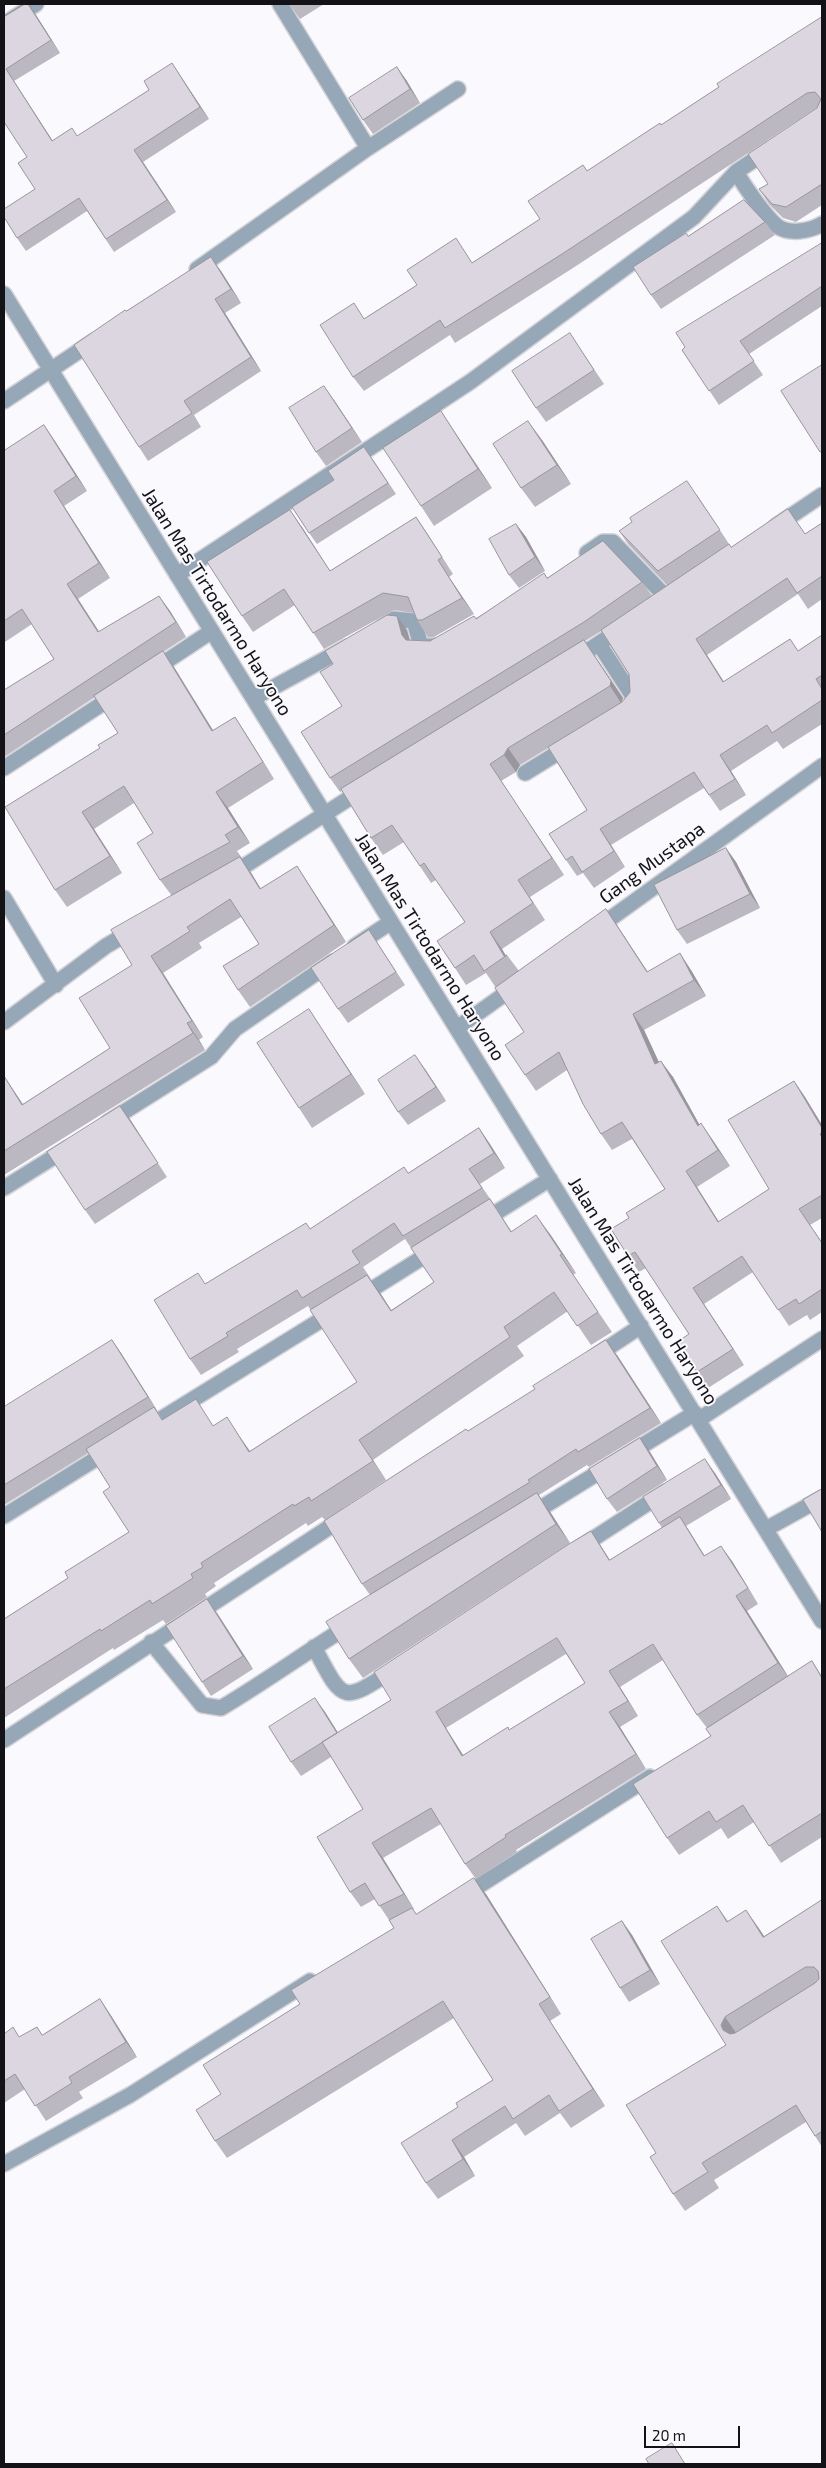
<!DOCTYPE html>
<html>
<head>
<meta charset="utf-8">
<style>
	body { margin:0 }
	#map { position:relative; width:826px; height:2468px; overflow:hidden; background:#fafafe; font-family:"Exo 2",sans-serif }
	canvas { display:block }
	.frame { position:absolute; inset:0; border:5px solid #131216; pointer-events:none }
	.scale { position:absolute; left:644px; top:2426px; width:96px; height:22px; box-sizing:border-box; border:2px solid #131216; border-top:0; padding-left:6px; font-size:15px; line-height:18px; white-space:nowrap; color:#131216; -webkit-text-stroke:4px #fafafe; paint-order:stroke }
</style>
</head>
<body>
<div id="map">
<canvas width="826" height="2468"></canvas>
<div class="frame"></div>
<div class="scale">20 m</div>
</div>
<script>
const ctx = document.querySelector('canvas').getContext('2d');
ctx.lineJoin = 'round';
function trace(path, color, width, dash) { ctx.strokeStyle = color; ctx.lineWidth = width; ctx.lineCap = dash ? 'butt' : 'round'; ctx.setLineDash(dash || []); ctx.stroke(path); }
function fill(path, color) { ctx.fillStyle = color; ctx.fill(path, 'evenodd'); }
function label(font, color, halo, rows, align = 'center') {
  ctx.font = font + ' "Exo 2",sans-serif'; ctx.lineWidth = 4; ctx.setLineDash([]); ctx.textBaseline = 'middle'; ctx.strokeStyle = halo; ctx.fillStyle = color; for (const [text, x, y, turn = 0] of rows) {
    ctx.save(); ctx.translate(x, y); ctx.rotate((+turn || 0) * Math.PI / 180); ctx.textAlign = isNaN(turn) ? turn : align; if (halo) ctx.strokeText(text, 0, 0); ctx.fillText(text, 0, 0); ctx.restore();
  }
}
const minor = new Path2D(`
	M280,4L368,148
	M4,24L36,4
	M736,172L770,149
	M197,269L368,148L458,89
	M4,294L822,1621
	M4,401L94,341
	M776,526L822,495
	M587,553L603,542H613L666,597
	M177,575L470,382L694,217L736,172C745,187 764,215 777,226C789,235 810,231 822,224
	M382,627L394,619L414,621L421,646H435
	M599,644L632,695L633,703L629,709
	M574,660L622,628
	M153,670L212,631
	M254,698L347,647
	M4,768L117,694
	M525,773L569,746
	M229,876L365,788
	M4,898L56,985
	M596,929L822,766
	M355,946L391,922
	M4,1022L106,946L135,929
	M457,1028L516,986
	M108,1122L211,1057L235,1029L332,962
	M4,1188L68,1148
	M481,1222L550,1179
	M358,1298L436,1249
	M594,1357L641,1326
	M698,1420L822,1339
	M145,1429L334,1312
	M4,1516L110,1450
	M528,1516L695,1413
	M766,1529L822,1498
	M579,1548L665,1492
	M151,1642L202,1705L221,1708C265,1682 306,1652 350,1625
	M314,1647C344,1703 341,1704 395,1669
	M4,1740L345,1517
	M463,1896L650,1777
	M4,2164L130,2095L310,1981`);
trace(minor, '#d5d5d9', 18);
trace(minor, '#96a8b7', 15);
fill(new Path2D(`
	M289,4H324L300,19Z
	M36,15L60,53L14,81L53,141L78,136L149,90L172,63L209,119L143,162L176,212L114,252L87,211L26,251L17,238L35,189L27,157L4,122V17Z
	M822,17V205L796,222L783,218L769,204L759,189L768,184L818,107L573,268L455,343L450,335L364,391L353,377L365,318L417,285L473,262L540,219L587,171L661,125L719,87Z
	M397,67L420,103L373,134L363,120Z
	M765,222L775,235L661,309L651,295L689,236Z
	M822,243V306L749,354L763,375L719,405L682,350Z
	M221,271L241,303L225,313L261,371L194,415L201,427L148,461L139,447L126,311Z
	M579,347L604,384L546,422L536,408Z
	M334,400L362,442L326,466L316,452Z
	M441,411L492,488L434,526L421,506Z
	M44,425L87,491L64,506L110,578L78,599L99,632L159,596L170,611L186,637L163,652L174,667L213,731L235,717L246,734L274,779L228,808L250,843L237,851L242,858L241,859L261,889L297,866L308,883L346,942L250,1007L238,990L259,944L241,917L199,943L202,948L163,973L203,1037L199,1040L205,1050L4,1175V1076L23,1104L110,1048L132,965L172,896L160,880L153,833L134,803L94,829L122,873L67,907L55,890L100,748L118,733L95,697L4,757V690L54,659L32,624L5,642L4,641V451Z
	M542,440L571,484L535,507L521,488Z
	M372,458L396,494L317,544L309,533Z
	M697,495L731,547L805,534L822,523V599L808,609L798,594L707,655L724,682L790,639L798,651L822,635V724L783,749L777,741L731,771L746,795L720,811L704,788L611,845L625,867L594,888L583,873L577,876L566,860L587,810L548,748L520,765L516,772L501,781L564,875L530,897L545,920L502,949L506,956L507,955L519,971L606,909L648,972L691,970L706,996L644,1030L659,1062L673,1077L699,1124L712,1139L730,1166L697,1187L719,1222L769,1189L794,1081L805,1097L822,1125V1218L810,1225L822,1242V1312L810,1320L807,1315L789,1326L753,1272L704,1304L744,1365L708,1388L697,1372L689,1334L646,1268L639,1272L628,1256L629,1218L665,1189L632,1139L612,1150L601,1134L567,1070L536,1091L525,1075L524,1032L496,988L486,973L466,985L455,968L465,922L436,880L431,883L404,842L383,855L371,838L342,791L340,792L330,778L342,706L333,664L407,630L410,640L430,641L476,618L547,577L642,582L652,596L667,585L628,544L619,531ZM601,631L629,674L630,692L622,702L623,698L585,641Z
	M416,517L453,574L449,577L474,614L434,637H428L417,620L414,613L394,610L324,649L295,605L253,632L242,616L302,527L330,571Z
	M516,524L526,537L545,571L519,588L509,575Z
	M726,848L736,862L760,908L687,944L677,930Z
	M369,930L405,985L348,1023L338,1009Z
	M322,1029L365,1094L312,1128L299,1108Z
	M425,1069L446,1101L408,1125L398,1112Z
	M120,1106L167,1177L95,1224L85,1210Z
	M479,1128L505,1168L480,1184L493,1203L512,1232L550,1234L576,1273L573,1275L612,1332L591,1345L568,1311L517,1346L524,1356L373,1460L386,1480L325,1520L322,1517L308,1526L306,1523L214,1583L216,1586L205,1594L207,1597L166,1624L163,1620L114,1650L113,1648L4,1718V1619L68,1578L129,1532L110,1487L88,1453L4,1505V1410L112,1340L121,1353L163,1420L214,1426L240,1437L250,1451L357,1382L308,1306L237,1349L239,1352L201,1375L190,1359L205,1284L310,1229L408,1173ZM405,1239L434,1282L391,1310L370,1279H371L363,1267Z
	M617,1355L661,1423L589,1467L587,1465L539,1495L540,1497L570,1543L363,1678L349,1659L370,1595L362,1584L468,1431Z
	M650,1452L667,1480L617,1512L607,1499Z
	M715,1473L731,1499L686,1526L705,1556L732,1561L758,1604L747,1611L788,1676L812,1661L822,1676V1837L781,1863L754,1822L728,1839L721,1828L679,1855L667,1838L711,1736L707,1728L697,1715L663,1660L620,1687L638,1716L620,1727L646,1769L516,1850L517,1852L476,1879L465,1864L441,1824L383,1858L414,1909L413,1910L416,1914L486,1894L561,2014L550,2021L605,2106L571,2128L560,2113L525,2136L516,2123L464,2157L475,2176L438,2199L426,2183L458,2107L493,2080L454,2018L227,2158L215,2141L221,2094L300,2004L394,1928L389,1920L375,1899L361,1907L350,1892L363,1809L331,1757L301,1776L291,1762L325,1712L338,1733L391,1700L591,1531L610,1560L662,1528L659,1523ZM566,1654L585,1683L510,1730L463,1755L446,1728Z
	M217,1613L253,1669L211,1696L202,1682Z
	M822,1900V2147L806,2122L714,2180L719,2188L685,2211L673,2194L656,2153L726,2045L717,1906L728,1921L758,1927L764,1936Z
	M622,1921L632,1935L660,1984L629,2002L620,1988Z
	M100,1999L110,2014L137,2057L79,2092L83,2098L46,2121L25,2089L4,2103V2034L20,2037L42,2035Z`), '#bcb8c1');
fill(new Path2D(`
	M28,4L36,15L60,53L51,40Z
	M172,63L180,75L209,119L200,107Z
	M397,67L407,81L420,103L410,89Z
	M6,69L14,81L61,154L52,141Z
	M134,150L143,162L176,212L167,200Z
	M211,257L221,271L241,303L231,289Z
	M215,299L225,313L261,371L251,357Z
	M324,386L334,400L362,442L352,428Z
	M441,411L454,431L492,488L478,469Z
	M528,421L542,440L571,484L557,465Z
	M44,425L55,441L87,491L76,476Z
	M54,491L64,506L110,578L99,563Z
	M290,510L302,527L341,588L330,571Z
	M416,517L427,533L453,574L442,557Z
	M516,524L526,537L545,571L535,557Z
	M438,560L449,577L474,614L462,598Z
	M67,584L78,599L109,647L98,632Z
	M159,596L170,611L186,637L176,622Z
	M397,616L407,630L412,649L402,635Z
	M696,639L707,655L734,698L723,682Z
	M584,640L623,698L621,703L610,686Z
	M163,651L174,667L224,748L212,731Z
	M235,717L246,734L274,779L263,762Z
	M508,748L520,765L516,772L504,755Z
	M720,755L731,771L746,795L735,779Z
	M490,764L501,781L564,875L552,858Z
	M216,792L228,808L250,843L238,827Z
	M82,812L94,829L122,873L110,856Z
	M600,829L611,845L625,867L614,851Z
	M726,848L736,862L760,908L750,894Z
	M240,857L252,874L271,906L260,889Z
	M297,866L308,883L346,942L334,925Z
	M606,909L617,925L658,988L647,972Z
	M490,932L502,949L506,956L505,957Z
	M680,953L691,970L706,996L694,980Z
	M151,956L163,973L203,1037L192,1021Z
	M309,1009L322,1029L365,1094L351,1074Z
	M633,1014L644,1030L667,1080L655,1064Z
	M187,1023L199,1040L205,1050L193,1033Z
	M415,1055L425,1069L446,1101L436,1087Z
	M661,1061L673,1077L709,1142L698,1126Z
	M4,1076L12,1088L34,1122L22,1105Z
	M794,1081L805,1097L822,1125V1128Z
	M120,1106L130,1119L167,1177L158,1163Z
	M701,1123L712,1139L730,1166L718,1150Z
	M479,1128L490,1144L505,1168L494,1153Z
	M686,1171L697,1187L729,1238L718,1222Z
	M536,1215L550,1234L576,1273L562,1254Z
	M367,1275L381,1294L404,1330L391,1311Z
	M693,1288L704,1304L744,1365L733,1349Z
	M112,1340L121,1353L157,1410L148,1397Z
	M606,1340L617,1355L661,1423L650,1408Z
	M227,1417L240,1437L263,1471L249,1452Z
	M640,1438L650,1452L667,1480L657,1466Z
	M359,1440L373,1460L386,1480L373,1461Z
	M705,1459L715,1473L731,1499L721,1485Z
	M537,1493L551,1513L570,1543L556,1524Z
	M680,1517L690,1532L714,1572L704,1556Z
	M591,1531L601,1546L619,1575L609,1560Z
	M721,1546L732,1561L758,1604L748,1588Z
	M736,1596L747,1611L789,1678L778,1663Z
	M207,1599L217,1613L253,1669L243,1656Z
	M609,1671L620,1687L638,1716L628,1701Z
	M315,1698L325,1712L347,1747L337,1734Z
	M436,1712L446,1728L473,1771L462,1756Z
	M609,1712L620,1727L646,1769L636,1754Z
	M372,1843L383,1858L414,1909L404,1894Z
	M474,1878L486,1894L561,2014L550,1997Z
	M746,1910L758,1927L775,1953L763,1937Z
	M622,1921L632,1935L660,1984L650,1970Z
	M100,1999L110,2014L137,2057L126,2042Z
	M539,2004L605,2106L593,2089Z
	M725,2017L737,2034L733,2042L723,2030L721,2025Z
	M452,2140L464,2157L475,2176L463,2159Z`), '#99969d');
const building = new Path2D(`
	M25,4H28L51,40L6,69L52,141L72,128L77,136L149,90L144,81L172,63L200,107L134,150L167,200L106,239L79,198L17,238L4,217V209L35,189L18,163L27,157L4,122V17Z
	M822,17V184L786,207L772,204L759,189L768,184L748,154L817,108L821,99L815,92L807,93L562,254L445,328L440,320L353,377L320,325L354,303L364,319L417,285L407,270L456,238L472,263L540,219L528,201L583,165L587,171L660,123L661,125L719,87L717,84Z
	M397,67L410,89L363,120L349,98Z
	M744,200L765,222L651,295L633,267L686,233L688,236Z
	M822,243V286L740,341L754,361L709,391L682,350L685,347L676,333Z
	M211,257L231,289L215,299L251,357L184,401L192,413L139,447L74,345L125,310L126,311Z
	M570,333L594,370L536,408L512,371Z
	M822,365V451L820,452L781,391Z
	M324,386L352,428L316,452L289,408Z
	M441,411L478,469L421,506L383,448Z
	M528,421L557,465L521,488L493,444Z
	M44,425L76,476L54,491L99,563L67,584L98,632L159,596L176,622L4,735V690L54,659L22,609L4,621V451Z
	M364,447L388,483L309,533L292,507L334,480L328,471Z
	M687,481L720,530L658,571L619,531L632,522L630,518Z
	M788,509L805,534L822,523V576L797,593L787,578L696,639L723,682L790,639L798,651L822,635V675L816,679L822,689V700L772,733L767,725L720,755L735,779L709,795L694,772L600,829L614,851L582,872L572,856L566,860L549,834L587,810L548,747L622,702L630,692L629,674L601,630L729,544L731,547Z
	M290,510L330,571L416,517L442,557L438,560L462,598L422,620H417L408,597L383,593L313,633L284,589L242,616L207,562Z
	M516,524L535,557L509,575L489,539Z
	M603,541L642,582L584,622L330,778L301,732L342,706L320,672L333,664L325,651L387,615L397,616L402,635L406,640L430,641L474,616L476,619L544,573L547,578Z
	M584,640L611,681L610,686L508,748L504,755L490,764L552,858L518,880L533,903L490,932L504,956L507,955L484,971L474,955L455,968L437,941L465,922L424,863L420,866L392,825L371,838L341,789Z
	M163,651L212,731L235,717L263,762L216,792L238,827L225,835L230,842L160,880L137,843L153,833L124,786L82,812L110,856L55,890L5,807L100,748L98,745L118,733L94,696Z
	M726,848L750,894L677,930L654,885Z
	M240,857L260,889L297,866L334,925L238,990L223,966L259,944L230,899L187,927L190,931L151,956L192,1021L187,1023L193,1033L4,1151V1076L22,1105L110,1048L79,998L132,965L111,930Z
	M606,909L647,972L680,953L694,980L633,1014L655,1064L661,1061L698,1126L701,1123L718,1150L686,1171L718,1222L769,1189L728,1120L794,1081L822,1128V1133L820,1134L822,1137V1195L799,1209L822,1243V1289L799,1304L796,1299L778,1310L742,1256L693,1288L733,1349L697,1372L677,1342L689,1334L635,1252L628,1256L611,1229L629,1218L626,1213L665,1189L622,1122L601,1134L583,1104L559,1052L525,1075L505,1045L524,1032L495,988Z
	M369,930L396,972L338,1009L311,968Z
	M309,1009L351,1074L299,1108L257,1043Z
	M415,1055L436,1087L398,1112L378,1080Z
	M120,1106L158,1163L85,1210L47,1152Z
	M479,1128L494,1153L469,1169L482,1188L403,1236L394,1223L352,1251L360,1263L302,1298L297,1290L226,1333L228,1336L190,1359L154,1300L198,1273L205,1284L306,1223L310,1229L404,1167L408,1173Z
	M490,1199L511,1232L536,1215L562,1254L560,1255L598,1312L577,1326L554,1292L504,1327L510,1337L359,1440L373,1461L311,1501L309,1497L294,1506L293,1504L201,1563L203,1567L191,1574L193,1578L152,1604L150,1600L101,1631L100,1629L4,1689V1619L68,1578L65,1572L129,1532L103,1492L110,1487L86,1449L154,1407L162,1420L196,1399L213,1426L227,1417L249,1452L357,1382L310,1310L367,1275L391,1311L434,1282L411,1248Z
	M112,1340L148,1397L4,1485V1407Z
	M606,1340L650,1408L578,1452L576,1449L528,1480L530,1482L362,1584L324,1521L466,1429L468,1431L535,1389L533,1386Z
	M640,1438L657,1466L607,1499L589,1469Z
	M705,1459L721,1485L659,1523L643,1497Z
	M822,1489V1532L803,1500Z
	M537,1493L556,1524L349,1659L326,1622Z
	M680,1517L704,1556L721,1546L748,1588L736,1596L778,1663L697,1715L653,1644L609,1671L628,1701L609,1712L636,1754L505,1835L506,1837L465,1864L431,1808L372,1843L404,1894L379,1906L365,1883L350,1892L317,1837L363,1809L322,1742L391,1700L374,1672L569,1544L591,1531L609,1560ZM557,1638L585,1683L509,1730L508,1727L462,1756L436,1712Z
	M207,1599L243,1656L202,1682L166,1626Z
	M812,1661L822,1678V1813L769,1846L743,1805L716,1822L709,1811L667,1838L633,1784L711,1736L706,1729Z
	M315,1698L337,1733L291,1762L269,1727Z
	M474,1878L550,1997L539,2004L593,2089L559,2111L549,2095L513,2119L505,2106L452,2140L463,2159L426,2183L401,2143L458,2107L456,2103L493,2080L443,2001L215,2141L196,2110L221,2094L203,2065L300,2004L291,1990L394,1928L389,1920L412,1908L416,1914Z
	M822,1900V2131L815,2136L796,2105L702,2163L708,2172L673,2194L650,2157L656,2153L626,2105L726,2045L661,1941L717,1906L727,1922L746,1910L763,1937ZM806,1967H814L818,1971L819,1979L815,1983L735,2033L730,2034L723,2030L721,2025L725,2017Z
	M622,1921L650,1970L620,1988L591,1939Z
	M100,1999L126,2042L69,2077L72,2083L35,2106L15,2074L4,2081V2034L13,2027L19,2037L37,2027L42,2035Z
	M672,2443L685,2464H649L646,2459Z`);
fill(building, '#dbd6e0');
trace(building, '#99969d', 1);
label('19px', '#131216', '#fafafe', [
	["Jalan Mas Tirtodarmo Haryono",217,602,58],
	["Gang Mustapa",652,863,-36],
	["Jalan Mas Tirtodarmo Haryono",430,947,58],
	["Jalan Mas Tirtodarmo Haryono",643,1291,58]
]);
</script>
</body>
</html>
